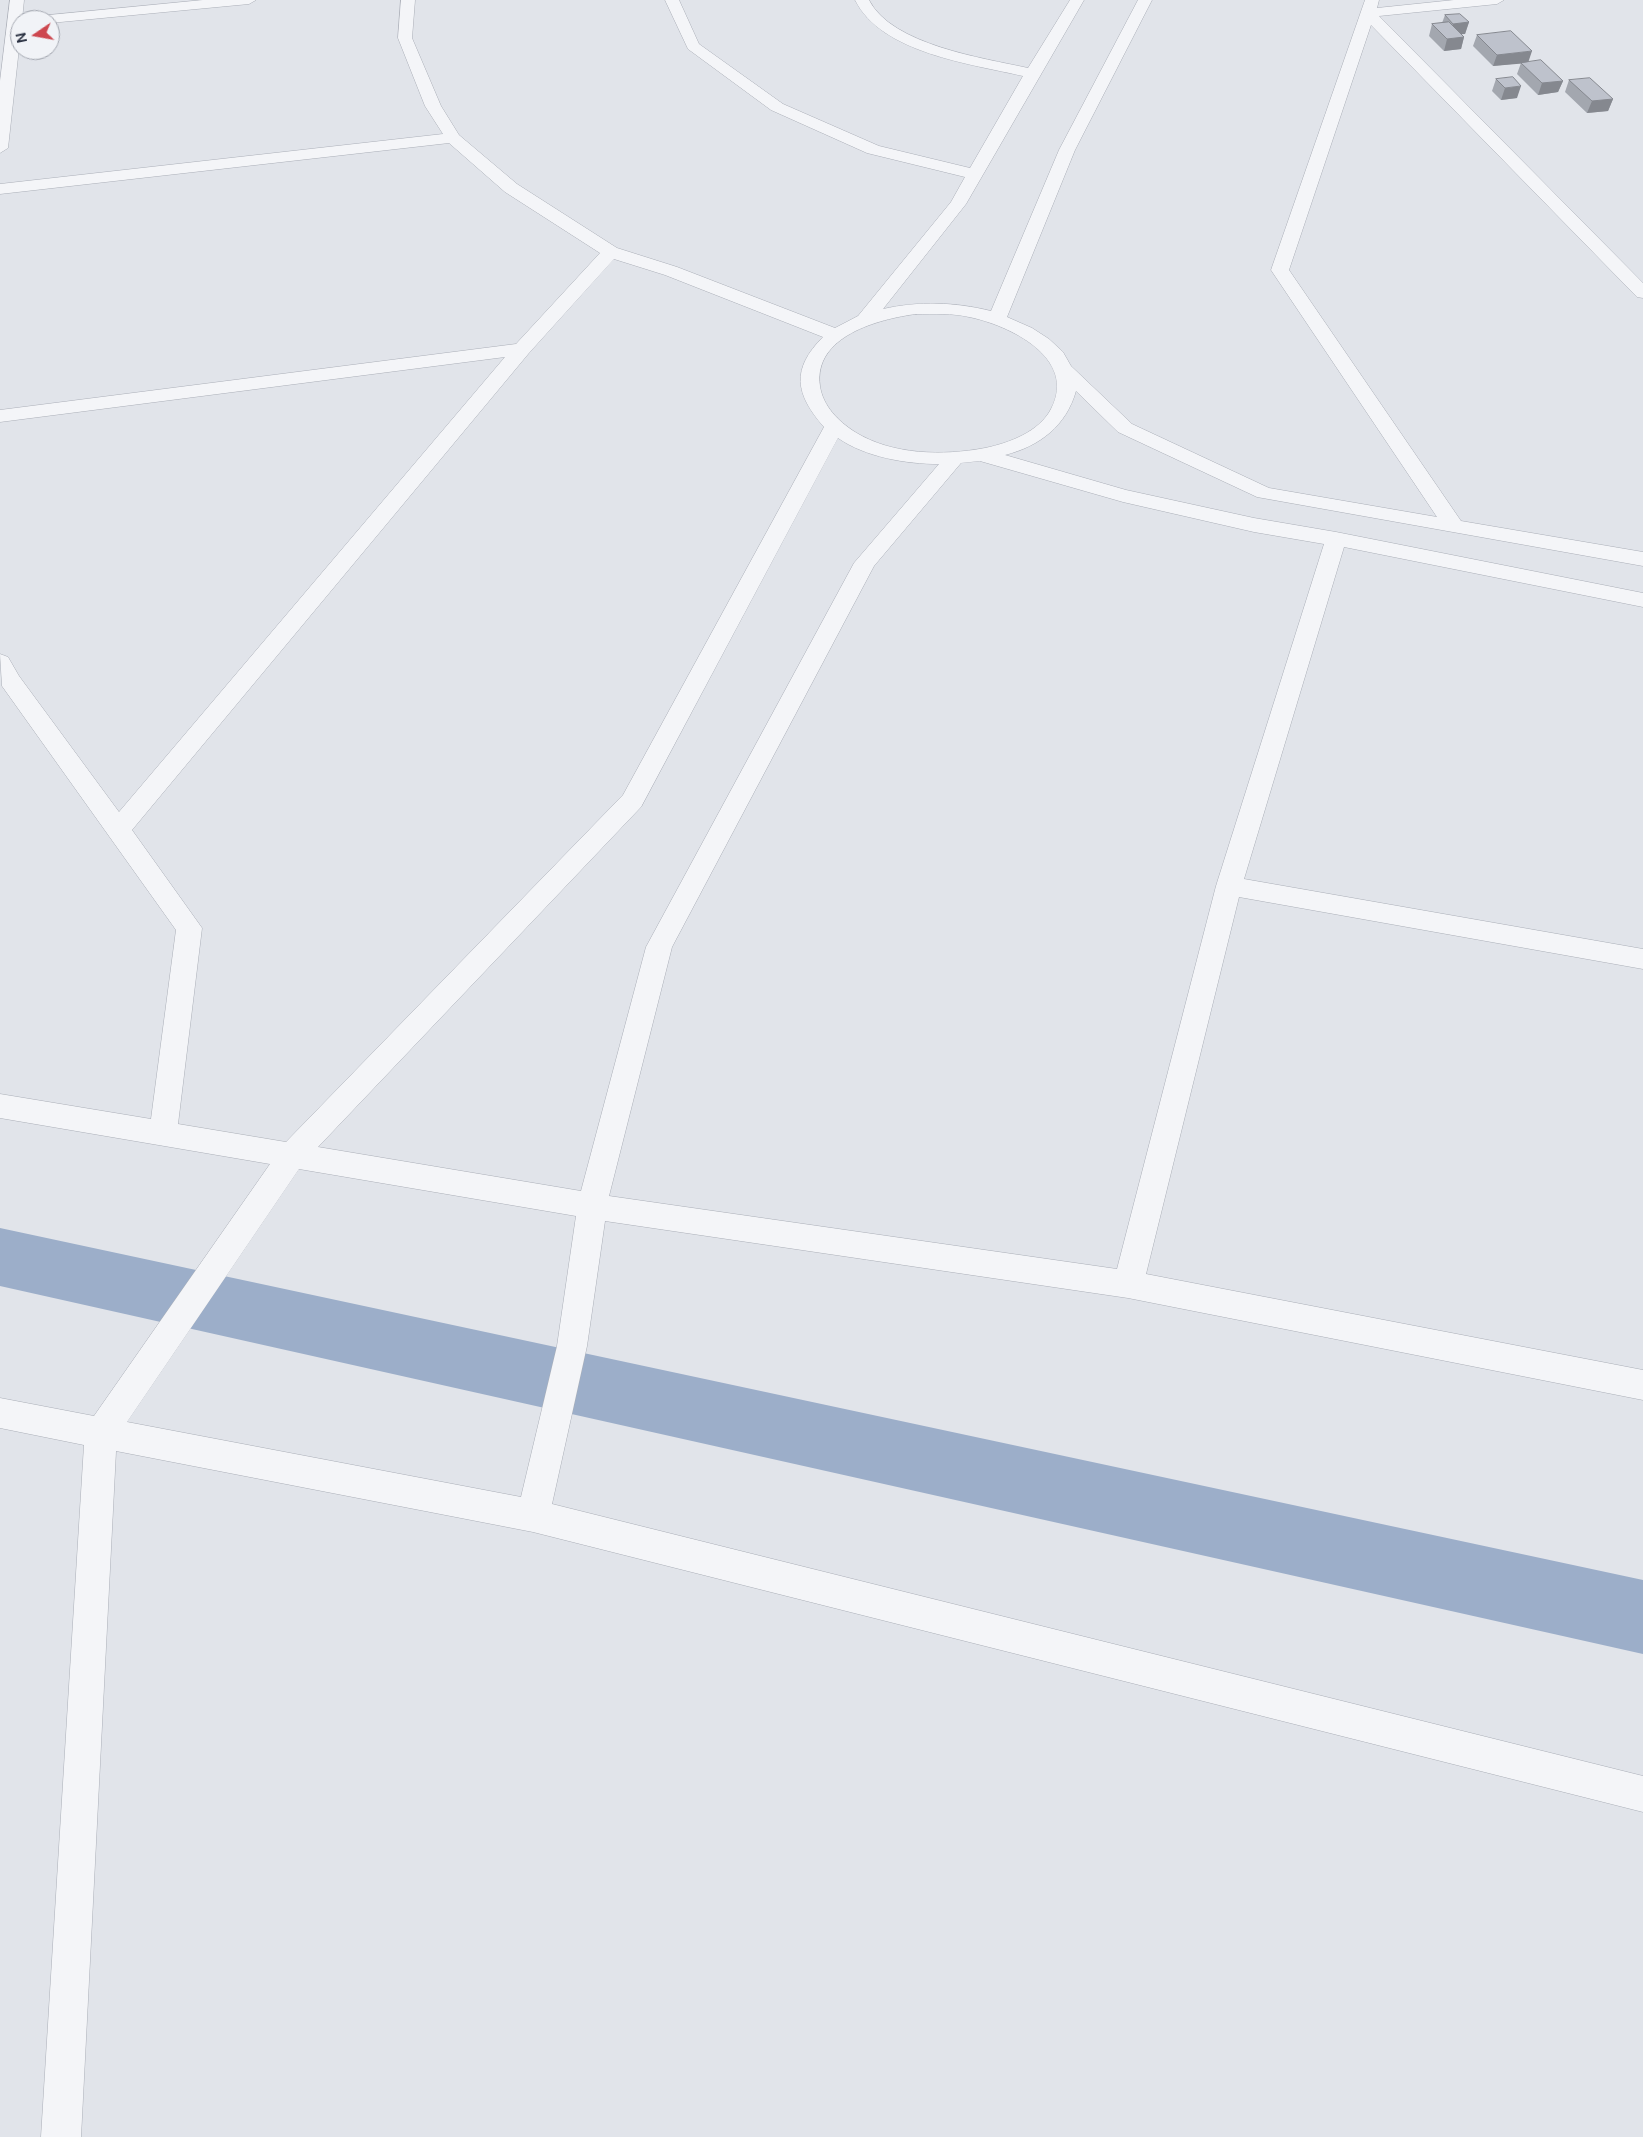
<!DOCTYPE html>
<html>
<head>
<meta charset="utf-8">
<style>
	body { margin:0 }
	#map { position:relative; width:1643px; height:2137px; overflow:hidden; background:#e1e4ea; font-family:"DM Sans",sans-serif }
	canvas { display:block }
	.north { position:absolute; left:10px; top:10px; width:50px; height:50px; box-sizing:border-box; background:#f1f3f7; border:1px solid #a1a5ae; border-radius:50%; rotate:258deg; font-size:14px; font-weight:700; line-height:20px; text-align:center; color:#293041 }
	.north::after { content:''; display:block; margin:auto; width:18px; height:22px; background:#cd474f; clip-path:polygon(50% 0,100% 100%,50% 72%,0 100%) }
</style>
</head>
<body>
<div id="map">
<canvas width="1643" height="2137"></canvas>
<div class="north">N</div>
</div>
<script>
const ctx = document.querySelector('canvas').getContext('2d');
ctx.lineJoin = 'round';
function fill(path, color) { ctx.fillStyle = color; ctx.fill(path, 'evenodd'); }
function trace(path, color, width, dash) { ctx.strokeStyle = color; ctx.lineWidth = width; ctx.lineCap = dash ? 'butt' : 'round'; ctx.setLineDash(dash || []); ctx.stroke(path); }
fill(new Path2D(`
	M0,1228L1643,1580V1654L0,1286Z`), '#9caec9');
const minor = new Path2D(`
	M10,0H24L22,20H20V39L8,148L0,153V81Z
	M203,0H256L249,4L50,23V20H32L39,16Z
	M401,0H415L412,38L441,106L459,135L517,184L617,248L677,267L835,328L858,316L951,202L965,177L867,153L771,110L688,49L665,0H679L699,44L783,104L879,146L970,168L1023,76C971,64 881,53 855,0H869C892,45 983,58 1028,68L1070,0H1084L966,204L883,309C919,301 955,302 991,311L1059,150L1138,0H1152L1075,150L1007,317L1032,328L1049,339L1063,352L1071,366L1132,424L1269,488L1437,517L1271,270L1365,0H1379L1377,8L1454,0H1504L1497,4L1379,16L1643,283V298L1637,297L1371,25L1289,270L1461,521L1643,552V566L1257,497L1118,432L1076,391C1066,426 1040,446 1005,455L1126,490L1254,518L1336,532L1643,593V607L1344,547L1244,879L1643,949V969L1239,897L1146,1274L1643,1370V1400L1128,1298L605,1221L587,1346L552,1504L1643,1776V1812L533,1532L116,1451L81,2137H41L84,1445L0,1428V1398L94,1416L270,1164L0,1118V1094L151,1119L176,930L2,686L0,654L8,657L19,676L119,812L505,357L0,422V410L516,344L600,253L505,192L449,143L0,194V184L443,134L425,106L398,38ZM614,259L665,275L823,337C791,369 795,394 824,427L623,795L286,1142L178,1124L202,928L132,830L529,353ZM916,314C934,314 952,313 969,317C1009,325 1078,358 1051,409C1039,432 1009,443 985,448C943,456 892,455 855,432C838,421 823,406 820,386C813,336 879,319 916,314ZM838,438C865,457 906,464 939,464L854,563L646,947L581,1191L318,1147L641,807ZM980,461L1123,502L1254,532L1324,544L1216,886L1117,1269L609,1196L672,947L874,566L961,463ZM299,1169L576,1216L557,1346L521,1497L127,1422Z`);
trace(minor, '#aaaeb7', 1);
fill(minor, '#f4f5f8');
fill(new Path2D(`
	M1445,15L1469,22L1465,34H1461L1464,37L1461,49L1444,51L1429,36L1432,24L1442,23Z
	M1477,35L1563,81L1558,92L1538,95L1517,74L1521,63L1493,66L1473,46Z
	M1496,79L1517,98L1501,100L1492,91Z
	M1569,80L1613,99L1608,111L1587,113L1565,92Z`), '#a3a7af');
fill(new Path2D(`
	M1469,22L1465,34L1449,35L1453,24Z
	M1464,37L1461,49L1444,51L1447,39Z
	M1532,51L1528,63L1493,66L1497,55Z
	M1563,81L1558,92L1538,95L1542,83Z
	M1521,86L1517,98L1501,100L1505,88Z
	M1613,99L1608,111L1587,113L1592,101Z`), '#85888f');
const building = new Path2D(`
	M1460,14L1469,22L1453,24L1445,15Z
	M1449,22L1464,37L1447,39L1432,24Z
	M1511,31L1532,51L1497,55L1477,35Z
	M1541,60L1563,81L1542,83L1521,63Z
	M1513,77L1521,86L1505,88L1496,79Z
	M1590,78L1613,99L1592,101L1569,80Z`);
fill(building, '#bec2cc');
trace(building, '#85888f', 1);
</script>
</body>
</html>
